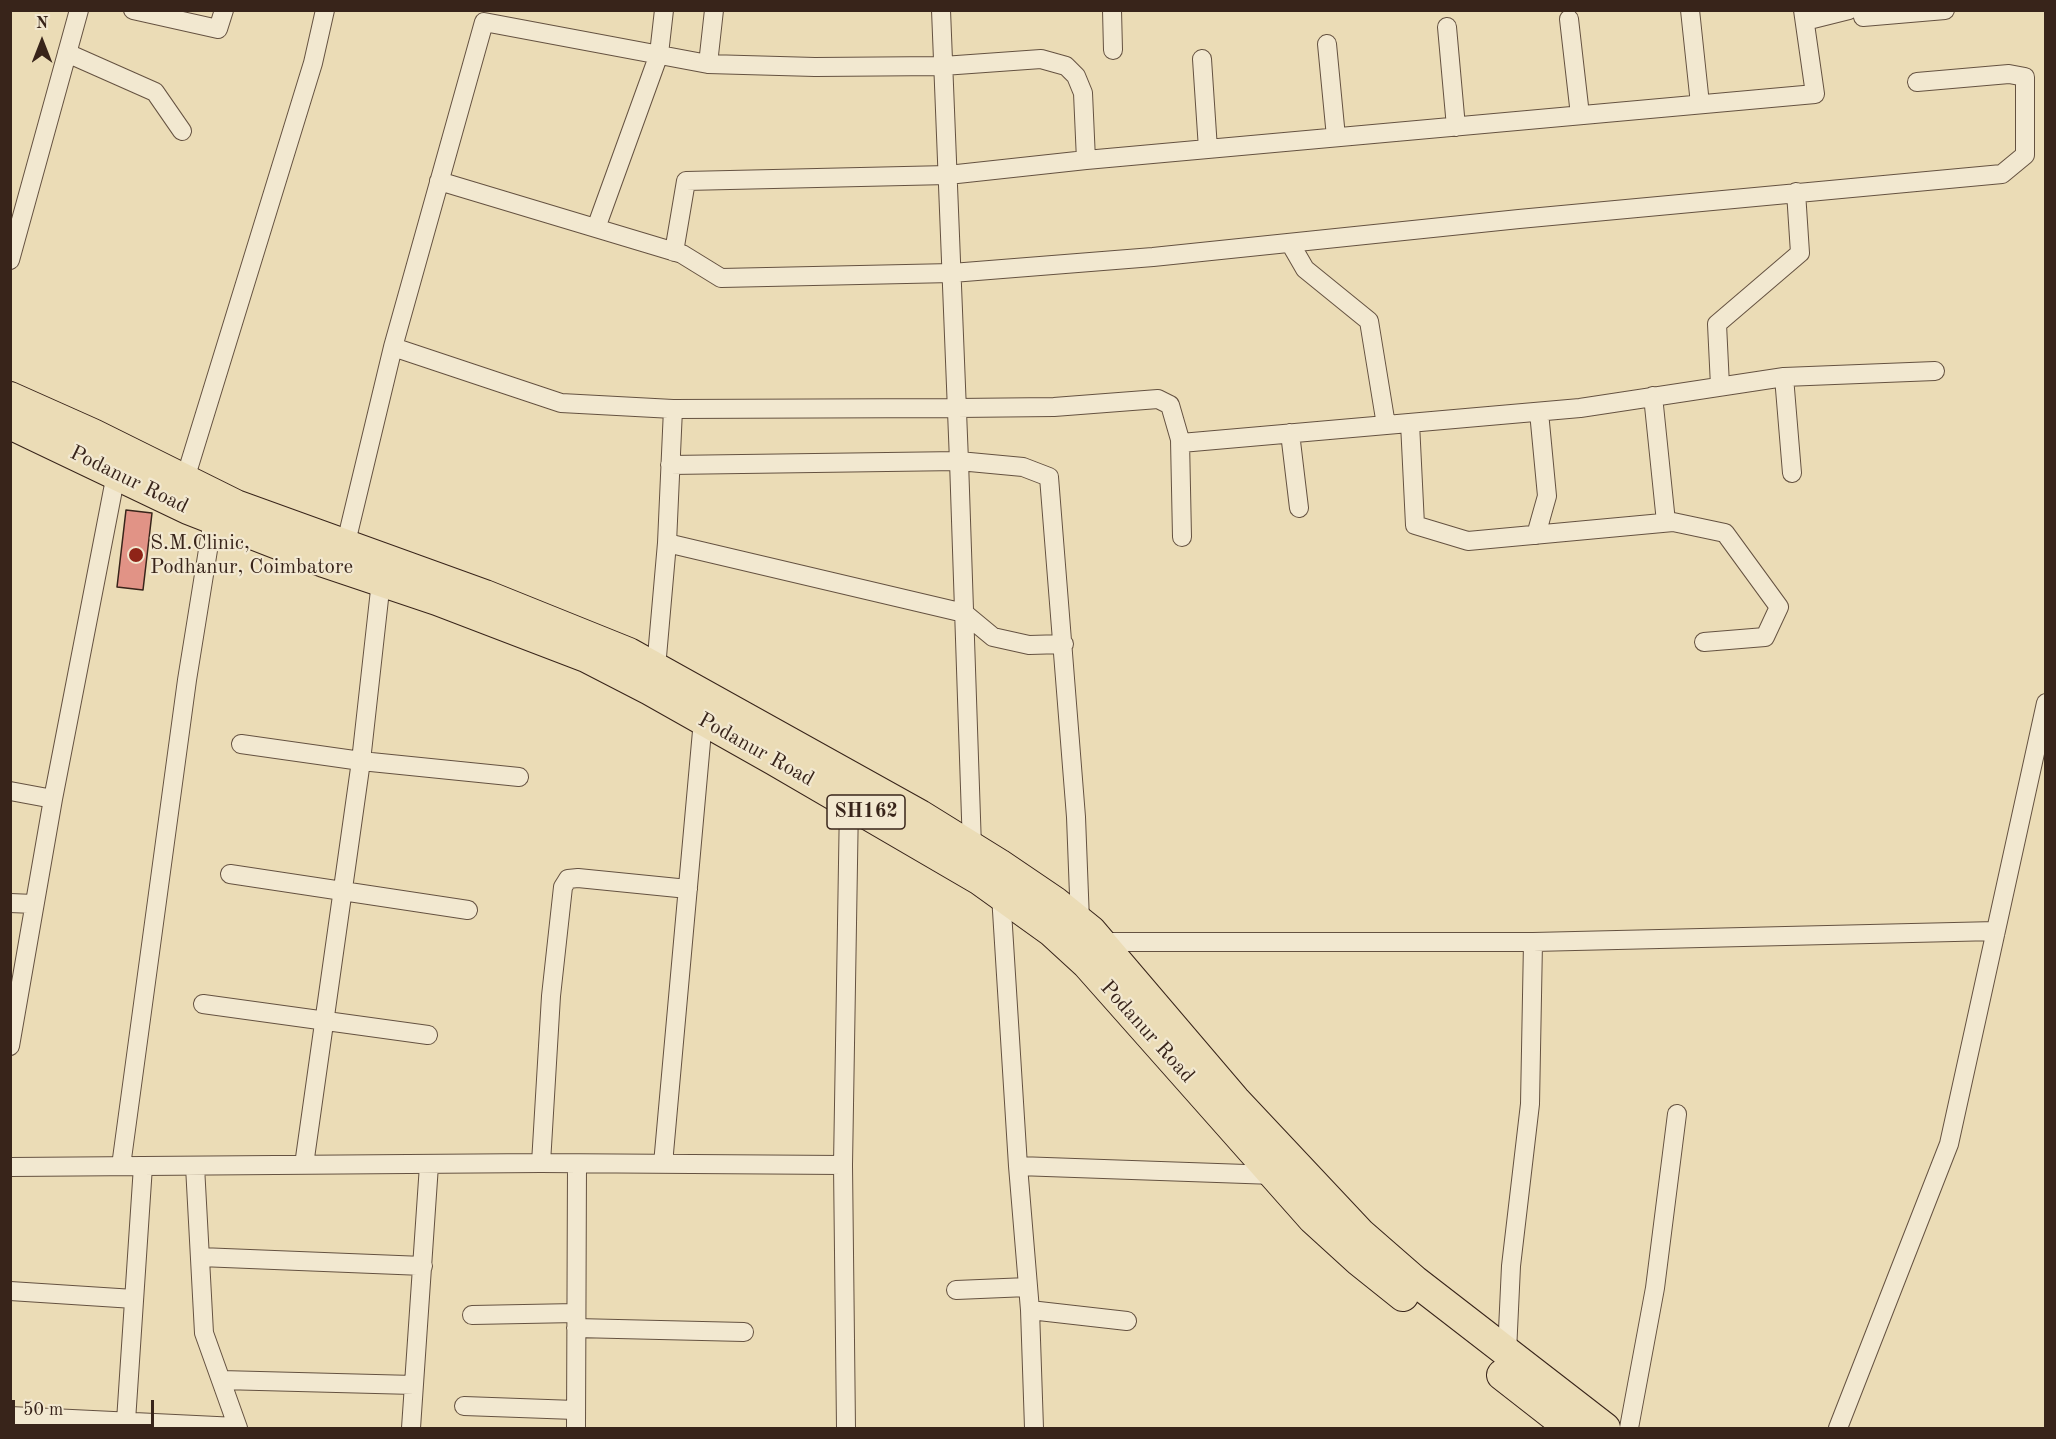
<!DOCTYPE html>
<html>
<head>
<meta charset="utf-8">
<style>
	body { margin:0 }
	#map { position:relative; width:2056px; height:1439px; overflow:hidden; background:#ebdcb6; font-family:"Old Standard TT",serif }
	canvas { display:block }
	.frame { position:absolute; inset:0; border:12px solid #38241a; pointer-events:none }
	.north { position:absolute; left:12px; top:12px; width:60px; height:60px; -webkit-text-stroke:4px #f2e8d0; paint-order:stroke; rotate:0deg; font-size:16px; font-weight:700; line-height:24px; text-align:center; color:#38241a }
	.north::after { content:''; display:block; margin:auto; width:21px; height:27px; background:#38241a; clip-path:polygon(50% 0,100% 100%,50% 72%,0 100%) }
	.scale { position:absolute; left:12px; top:1400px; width:142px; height:27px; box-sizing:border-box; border:3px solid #38241a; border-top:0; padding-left:8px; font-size:18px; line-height:21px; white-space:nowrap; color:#38241a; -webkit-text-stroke:4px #f2e8d0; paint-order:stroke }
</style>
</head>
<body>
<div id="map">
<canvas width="2056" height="1439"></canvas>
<div class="frame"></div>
<div class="north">N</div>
<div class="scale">50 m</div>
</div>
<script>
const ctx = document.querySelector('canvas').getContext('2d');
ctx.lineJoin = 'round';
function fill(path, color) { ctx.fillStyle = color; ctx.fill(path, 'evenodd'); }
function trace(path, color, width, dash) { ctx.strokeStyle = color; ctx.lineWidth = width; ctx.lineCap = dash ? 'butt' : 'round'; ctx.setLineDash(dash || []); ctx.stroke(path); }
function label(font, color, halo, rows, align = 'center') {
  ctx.font = font + ' "Old Standard TT",serif'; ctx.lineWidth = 4.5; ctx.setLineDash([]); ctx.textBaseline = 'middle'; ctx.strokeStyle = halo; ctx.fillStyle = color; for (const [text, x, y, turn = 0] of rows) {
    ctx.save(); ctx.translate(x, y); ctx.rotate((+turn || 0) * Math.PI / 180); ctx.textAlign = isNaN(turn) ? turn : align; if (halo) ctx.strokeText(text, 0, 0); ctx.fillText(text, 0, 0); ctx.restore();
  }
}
const building = new Path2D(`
	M126,510L152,513L143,590L117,587Z`);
fill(building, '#e19386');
trace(building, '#38241a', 1.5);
const street = new Path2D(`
	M133,10L218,29L224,10
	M941,10L959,461L972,847L970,851
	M1112,10L1113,50
	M1690,10L1700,104
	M1862,10L1863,17L1945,10
	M1569,19L1580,115
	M1805,21L1849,10
	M1447,27L1456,127
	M1327,44L1336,137
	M67,53L155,92L182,131
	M1202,59L1208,149
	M708,64L714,10
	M439,181L682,254L721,278L952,273L1153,257L1519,219L2002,174L2025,155V77L2009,74L1917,82
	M596,228L659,54L664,10
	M1290,243L1305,269L1369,321L1386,425
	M674,252L686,181L948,175L1086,160L1815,94L1803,10
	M10,260L79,10
	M393,347L561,403L673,409L957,408L1054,407L1158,399L1170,405L1181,443L1580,408L1784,377L1935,371
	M1784,377L1792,473
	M1720,386L1717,324L1800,253L1796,192
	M1653,396L1666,522
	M1410,423L1415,525L1468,541L1673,522L1725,533L1779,607L1765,637L1704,642
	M1290,433L1299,508
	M1180,440L1182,537
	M670,465L959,461L1023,467L1049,477L1076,817L1080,921
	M185,479L313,63L325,10
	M1536,535L1547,496L1539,412
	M667,543L964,613L993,637L1029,645L1064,644
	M341,553L349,530L393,347L484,22L708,64L815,67L943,66L1041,59L1066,66L1076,76L1083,93L1086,160
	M656,668L667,543L673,409
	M241,744L361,761L519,777
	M10,791L53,799
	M230,874L468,910
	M1001,895L1018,1166L1030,1310L1034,1428
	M10,903L34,904
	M1101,942H1533L1996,931
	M203,1004L428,1035
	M10,1046L53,799L116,474
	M541,1163L551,996L563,887L568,879L578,878L688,889
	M663,1164L703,720
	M304,1165L361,761L382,572
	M843,1165L846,1428
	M121,1166L187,680L213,519
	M195,1166L204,1333L238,1428
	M1018,1166L1274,1175
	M10,1167L541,1163L843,1165L849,803
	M200,1257L423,1266
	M956,1290L1028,1287
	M10,1291L134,1299
	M1030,1310L1127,1321
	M472,1315L576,1313
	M576,1328L744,1332
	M1507,1352L1511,1266L1530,1104L1533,942
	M221,1380L414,1385
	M464,1406L575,1410
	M10,1416L237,1427
	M126,1421L143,1166
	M411,1428L429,1165
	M576,1428L577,1164
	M1629,1428L1655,1288L1677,1114
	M1838,1428L1949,1144L2046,703`);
const primary = new Path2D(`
	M10,397L93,434L236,505L485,595L629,653L920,815L999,864L1055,902L1091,931L1235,1100L1360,1233L1415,1281L1605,1428
	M10,424L188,509L324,562L437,600L586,657L650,690L774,760L980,880L1051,931L1087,964L1313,1219L1358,1260L1403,1296
	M1502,1375L1570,1428`);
trace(street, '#655241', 20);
trace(primary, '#38241a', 32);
trace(street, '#f2e8d0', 18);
trace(primary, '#ebdcb6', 30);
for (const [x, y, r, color] of [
	[136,555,8,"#8f2418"]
]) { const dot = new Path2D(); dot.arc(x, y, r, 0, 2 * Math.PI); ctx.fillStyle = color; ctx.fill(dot); trace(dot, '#f2e8d0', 2); }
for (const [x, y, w] of [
	[866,812,78]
]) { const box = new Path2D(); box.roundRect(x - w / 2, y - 17, w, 34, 4.5); ctx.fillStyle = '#f2e8d0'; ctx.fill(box); trace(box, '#38241a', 1.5); }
label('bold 20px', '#38241a', null, [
	["SH162",866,812]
]);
label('21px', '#38241a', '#f2e8d0', [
	["Podanur Road",129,480,26],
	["Podanur Road",756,750,29],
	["Podanur Road",1147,1032,48]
]);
label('21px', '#38241a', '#f2e8d0', [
	["S.M.Clinic,",150,543],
	["Podhanur, Coimbatore",150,567]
], 'left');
</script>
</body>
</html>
